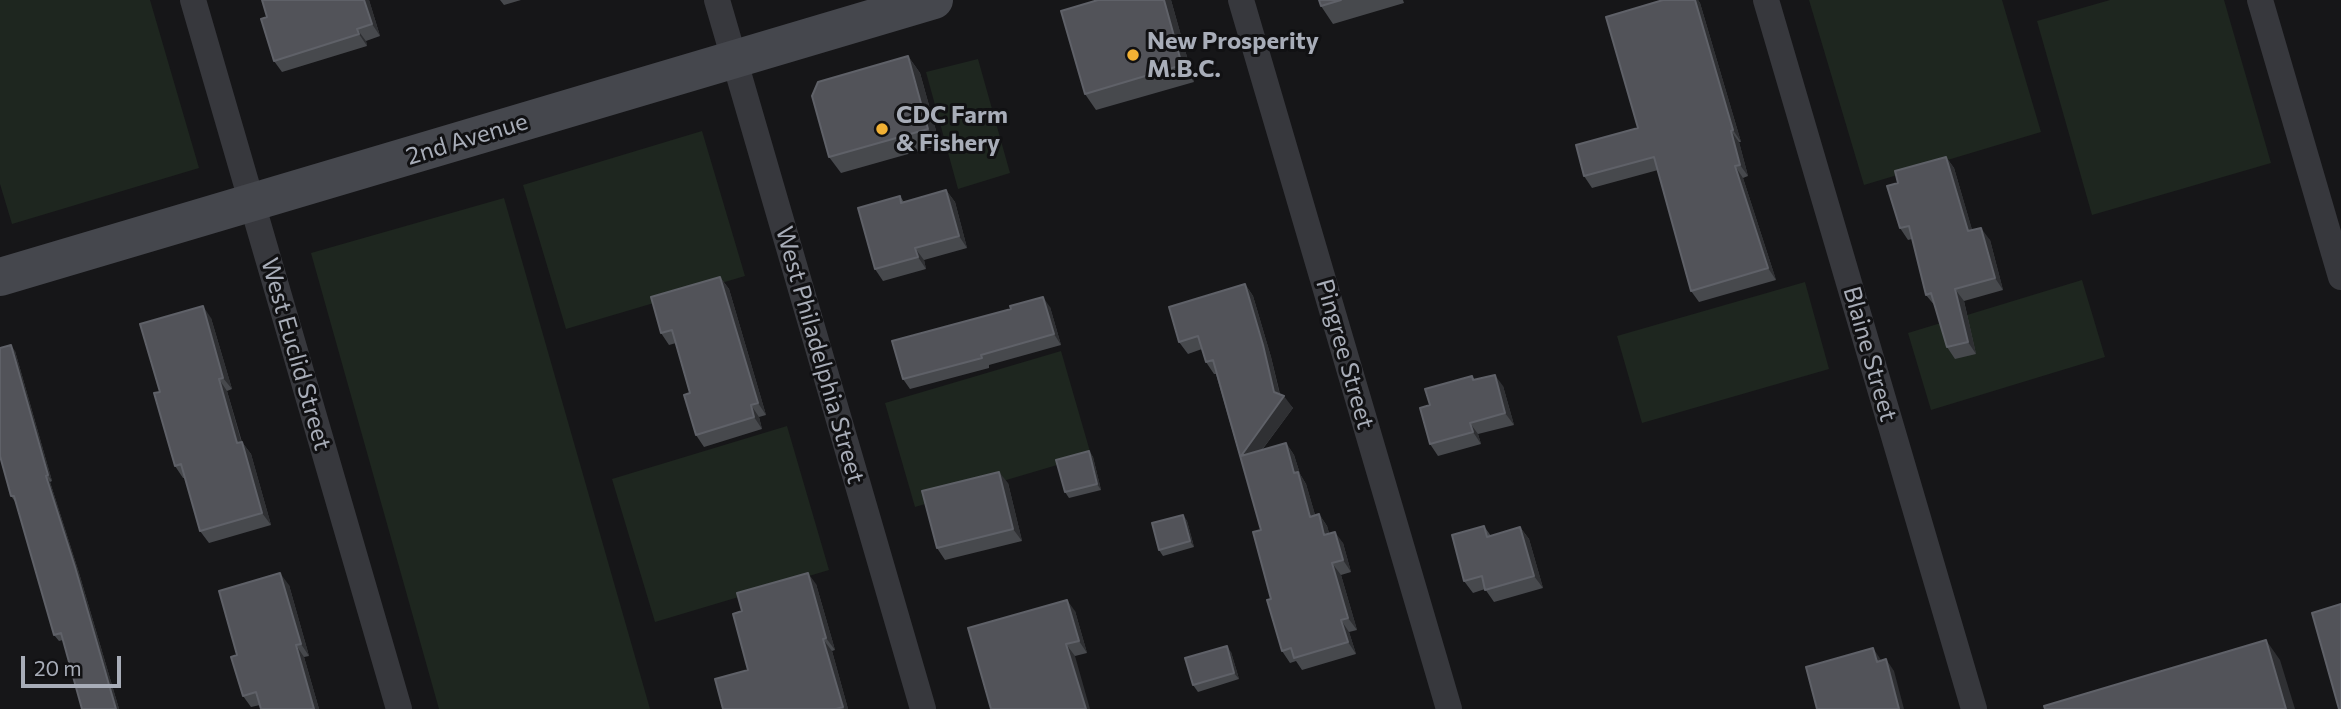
<!DOCTYPE html>
<html>
<head>
<meta charset="utf-8">
<style>
	body { margin:0 }
	#map { position:relative; width:2341px; height:709px; overflow:hidden; background:#161618; font-family:Commissioner,sans-serif }
	canvas { display:block }
	.scale { position:absolute; left:21px; top:656px; width:100px; height:32px; box-sizing:border-box; border:4px solid #a8adb8; border-top:0; padding-left:9px; font-size:21px; line-height:24px; white-space:nowrap; color:#a8adb8; -webkit-text-stroke:5px #111113; paint-order:stroke }
</style>
</head>
<body>
<div id="map">
<canvas width="2341" height="709"></canvas>
<div class="scale">20 m</div>
</div>
<script>
const ctx = document.querySelector('canvas').getContext('2d');
ctx.lineJoin = 'round';
function fill(path, color) { ctx.fillStyle = color; ctx.fill(path, 'evenodd'); }
function trace(path, color, width, dash) { ctx.strokeStyle = color; ctx.lineWidth = width; ctx.lineCap = dash ? 'butt' : 'round'; ctx.setLineDash(dash || []); ctx.stroke(path); }
function label(font, color, halo, rows, align = 'center') {
  ctx.font = font + ' Commissioner,sans-serif'; ctx.lineWidth = 6; ctx.setLineDash([]); ctx.textBaseline = 'middle'; ctx.strokeStyle = halo; ctx.fillStyle = color; for (const [text, x, y, turn = 0] of rows) {
    ctx.save(); ctx.translate(x, y); ctx.rotate((+turn || 0) * Math.PI / 180); ctx.textAlign = isNaN(turn) ? turn : align; if (halo) ctx.strokeText(text, 0, 0); ctx.fillText(text, 0, 0); ctx.restore();
  }
}
fill(new Path2D(`
	M0,0H150L199,168L12,224L0,184Z
	M1809,0H2002L2041,132L1864,185Z
	M2110,0H2224L2271,163L2092,215L2037,21Z
	M978,59L1010,173L958,189L926,72Z
	M702,131L745,276L566,329L523,185Z
	M504,198L650,709H439L311,253Z
	M2082,280L2105,357L1931,410L1908,333Z
	M1805,282L1829,369L1642,423L1617,336Z
	M1061,351L1091,455L915,507L885,403Z
	M787,426L829,570L655,622L612,479Z`), '#1e261f');
trace(new Path2D(`
	M193,0L399,709
	M717,0L923,709
	M1241,0L1449,709
	M1766,0L1974,709
	M2260,0L2341,277`), '#37383d', 26);
trace(new Path2D(`
	M0,277L934,0`), '#45474d', 38);
fill(new Path2D(`
	M369,0L380,36L366,41L367,46L282,72L274,61Z
	M500,0H521L504,5Z
	M1171,0L1194,82L1096,110L1085,94Z
	M1319,0H1403L1404,3L1333,24L1321,6Z
	M1663,0H1698L1700,3L1741,142H1739L1748,176L1743,178L1776,280L1699,302L1691,291L1658,170L1592,188L1584,176L1638,128Z
	M908,56L920,73L940,145L841,173L829,157Z
	M1946,157L1954,168L1972,230L1990,240L2003,290L1964,301L1976,354L1955,359L1947,347L1935,306L1926,295L1912,239L1908,240L1900,228L1898,183Z
	M946,190L955,202L967,248L924,260L926,269L883,281L875,269L900,196L904,202Z
	M720,277L729,289L766,415L759,417L762,429L704,447L696,435L690,393L676,343L669,345L661,333Z
	M1245,284L1253,296L1271,357L1280,394L1293,408L1262,450L1286,443L1294,455L1300,474L1306,484L1315,515L1319,514L1327,526L1329,533L1343,543L1351,572L1341,575L1357,630L1349,632L1356,654L1302,670L1296,661L1290,663L1282,651L1271,599L1261,530L1216,374H1214L1206,362L1202,349L1188,354L1179,342Z
	M1050,307L1061,345L989,365V368L910,389L903,379Z
	M211,318L232,389L227,391L242,442L251,454L271,525L209,543L200,531L185,478H183L175,466Z
	M15,351L52,481L50,482L79,573L119,709H82L63,640L59,641L54,635L16,503L11,496Z
	M1472,376L1475,380L1503,386L1514,425L1478,434L1481,444L1438,456L1430,444V405Z
	M1089,451L1093,457L1101,490L1069,498L1065,492Z
	M1008,483L1022,541L945,560L937,548Z
	M1183,515L1187,521L1194,547L1163,556L1159,550Z
	M1484,526L1491,536L1520,527L1529,539L1543,588L1494,602L1485,589L1473,593L1464,581Z
	M816,584L835,650L832,651L848,709H723L748,670Z
	M289,585L309,656L304,657L319,709H261L260,705L251,707L243,696L237,655Z
	M1075,611L1087,653L1075,656L991,709Z
	M1231,652L1239,679L1198,692L1193,685Z`), '#47494d');
fill(new Path2D(`
	M364,0H369L380,36L372,24Z
	M1164,0H1171L1194,82L1182,65Z
	M1695,0H1698L1700,3L1741,142L1733,130Z
	M357,29L366,41L367,46L359,34Z
	M908,56L920,73L940,145L928,129Z
	M1731,131L1739,142L1748,176L1740,165Z
	M1946,157L1954,168L1976,243L1968,231Z
	M1735,166L1743,178L1776,280L1768,268Z
	M946,190L955,202L967,248L959,236Z
	M1981,228L1990,240L2003,290L1995,278Z
	M915,248L924,260L926,269L918,257Z
	M720,277L729,289L766,415L758,403Z
	M1245,284L1253,296L1271,357L1281,400L1284,396L1293,408L1249,467L1241,456L1274,392Z
	M1955,289L1964,301L1976,354L1968,342Z
	M1043,297L1050,307L1061,345L1054,334Z
	M203,306L211,318L232,389L223,378Z
	M11,345L15,351L52,481L48,475Z
	M1495,375L1503,386L1514,425L1505,413Z
	M219,379L227,391L245,455L237,443Z
	M751,405L759,417L762,429L754,417Z
	M1470,423L1478,434L1481,444L1473,432Z
	M242,442L251,454L271,525L262,513Z
	M1286,443L1294,455L1300,474L1306,484L1319,528L1310,517L1294,473Z
	M1089,451L1093,457L1101,490L1097,484Z
	M999,472L1008,483L1022,541L1013,529Z
	M46,476L50,482L79,573L119,709H116Z
	M1319,514L1327,526L1333,547L1324,535Z
	M1183,515L1187,521L1194,547L1190,541Z
	M1520,527L1529,539L1543,588L1534,576Z
	M1335,532L1343,543L1351,572L1343,560Z
	M1332,563L1341,575L1357,630L1348,618Z
	M280,573L289,585L309,656L301,644Z
	M808,573L816,584L835,650L826,638Z
	M1067,600L1075,611L1087,653L1079,641Z
	M1341,620L1349,632L1356,654L1348,642Z
	M823,639L832,651L848,709H844L843,707Z
	M2266,640L2280,660L2295,709H2286Z
	M1066,644L1075,656L1090,709H1086Z
	M296,645L304,657L319,709H314Z
	M1227,646L1231,652L1239,679L1234,673Z
	M1873,648L1881,660L1885,674L1877,662Z
	M1886,659L1894,671L1904,709H1899Z`), '#2f3033');
const building = new Path2D(`
	M262,0H364L372,24L357,29L359,34L274,61L261,19L267,17Z
	M1098,0H1164L1182,65L1085,94L1061,11Z
	M1319,0H1341L1321,6Z
	M1663,0H1695L1733,130L1731,131L1740,165L1735,166L1768,268L1691,291L1654,157L1584,176L1576,145L1638,128L1606,17Z
	M908,56L928,129L829,157L812,96L818,82Z
	M1946,157L1968,231L1981,228L1995,278L1955,289L1968,342L1947,347L1931,293L1926,295L1909,226L1900,228L1887,186L1898,183L1895,171Z
	M946,190L959,236L915,248L918,257L875,269L858,208L900,196L901,203Z
	M720,277L758,403L751,405L754,417L696,435L684,395L690,393L672,330L661,333L651,297Z
	M1245,284L1263,345L1274,392L1284,396L1241,456L1286,443L1294,473L1298,472L1310,517L1319,514L1324,535L1335,532L1343,560L1332,563L1348,618L1341,620L1348,642L1294,658L1291,648L1282,651L1267,600L1271,599L1253,532L1261,530L1213,360L1206,362L1198,336L1179,342L1169,307Z
	M1043,297L1054,334L981,355L982,358L903,379L892,341L1011,309L1010,306Z
	M203,306L223,378L219,379L237,443L242,442L262,513L200,531L181,464L175,466L154,393L160,392L140,324Z
	M11,345L48,475L46,476L75,567L116,709H82L61,633L54,635L14,496H11L0,456V348Z
	M1495,375L1505,413L1470,423L1473,432L1430,444L1420,408L1430,405L1425,389L1472,376L1473,380Z
	M1089,451L1097,484L1065,492L1056,460Z
	M999,472L1013,529L937,548L922,491Z
	M1183,515L1190,541L1159,550L1152,523Z
	M1484,526L1487,537L1520,527L1534,576L1485,590L1482,576L1464,581L1452,535Z
	M280,573L301,644L296,645L314,709H261L256,692L243,696L231,657L237,655L219,591Z
	M808,573L826,638L823,639L843,707L836,709H723L715,679L748,670L733,614L742,611L737,593Z
	M1067,600L1079,641L1066,644L1086,709H991L968,628Z
	M2341,604V709H2339L2312,613Z
	M2266,640L2286,709H2045L2044,706Z
	M1227,646L1234,673L1193,685L1185,658Z
	M1873,648L1877,662L1886,659L1899,709H1817L1806,667Z`);
fill(building, '#525359');
trace(building, '#5f6168', 2);
for (const [x, y, r, color] of [
	[1133,55,7,"#f2b134"],
	[882,129,7,"#f2b134"]
]) { const dot = new Path2D(); dot.arc(x, y, r, 0, 2 * Math.PI); ctx.fillStyle = color; ctx.fill(dot); trace(dot, '#111113', 2.5); }
label('bold 24px', '#a8adb8', '#111113', [
	["New Prosperity",1147,41],
	["M.B.C.",1147,69],
	["CDC Farm",896,115],
	["& Fishery",896,143]
], 'left');
label('24px', '#a8adb8', '#111113', [
	["2nd Avenue",467,139,-17],
	["West Euclid Street",296,354,74],
	["Pingree Street",1345,354,74],
	["Blaine Street",1870,354,74],
	["West Philadelphia Street",820,355,74]
]);
</script>
</body>
</html>
